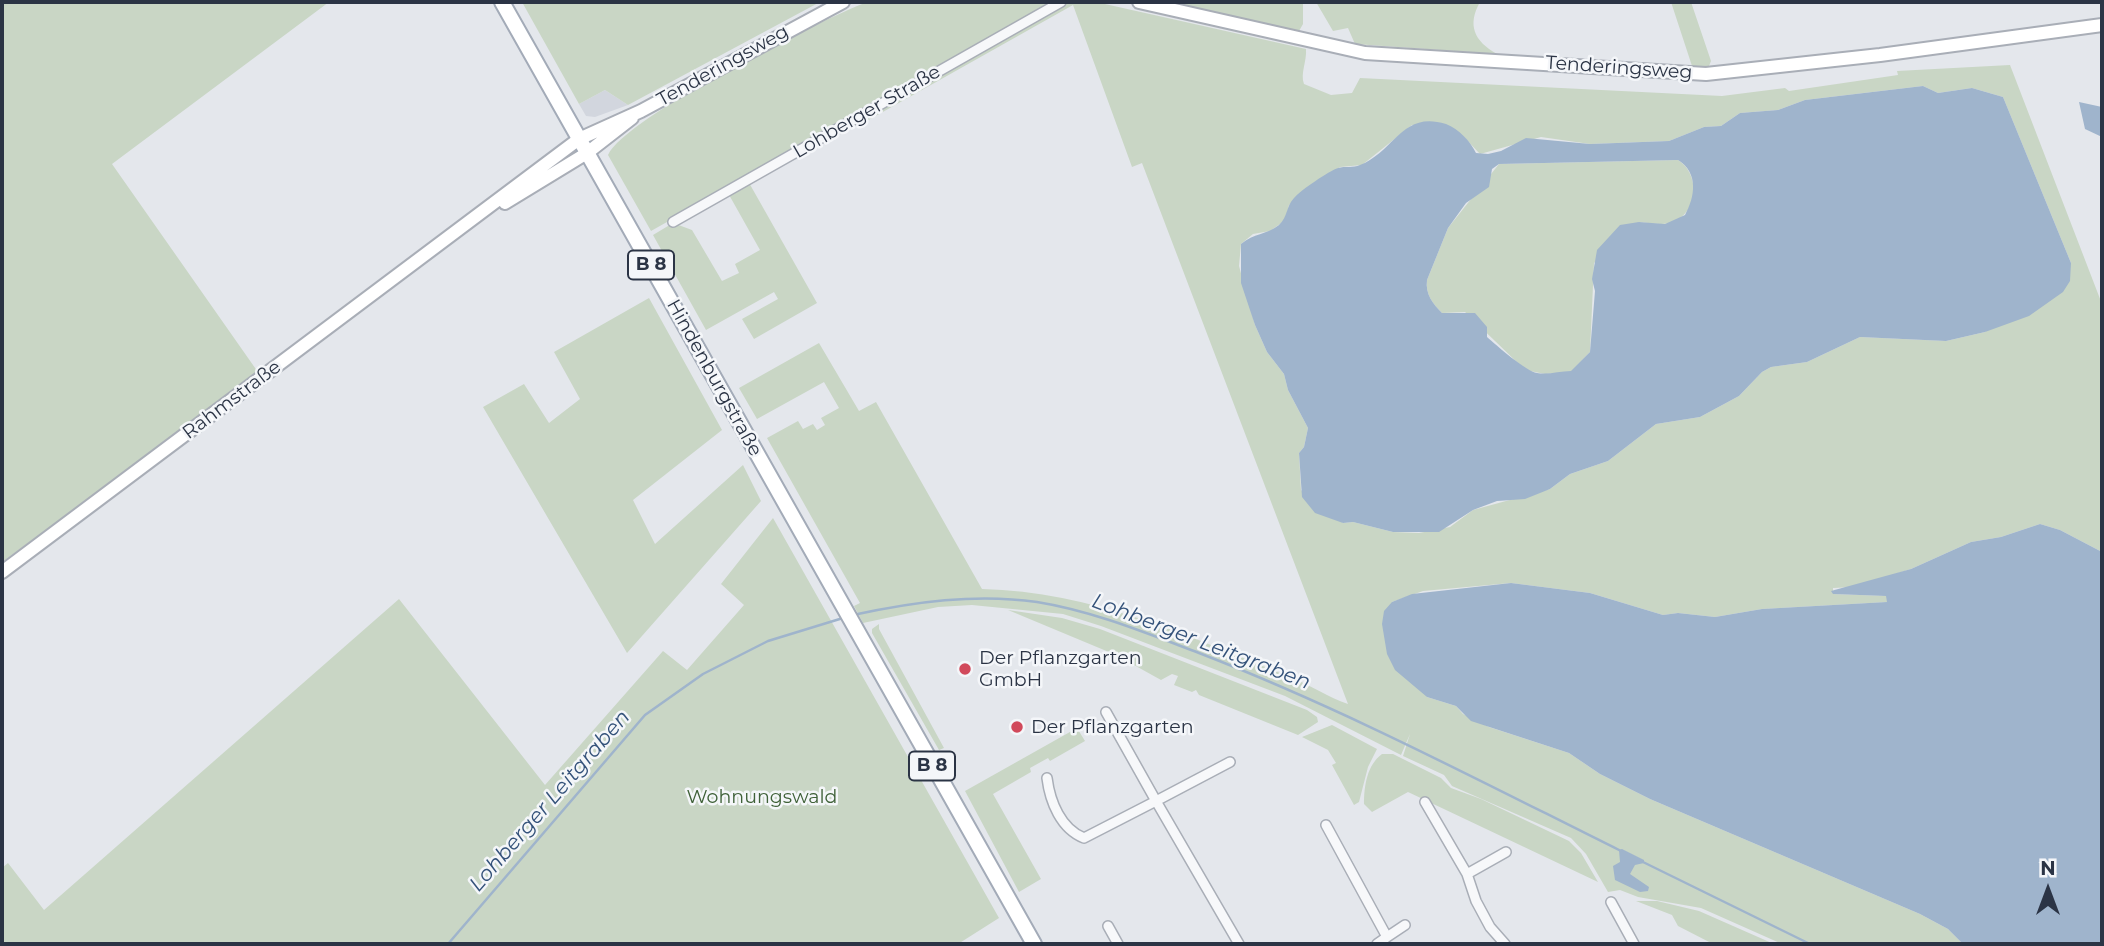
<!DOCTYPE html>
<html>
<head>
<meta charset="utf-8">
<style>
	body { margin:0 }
	#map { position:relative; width:2104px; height:946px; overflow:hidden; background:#e4e7ec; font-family:Montserrat,sans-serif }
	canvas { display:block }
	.frame { position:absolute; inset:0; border:4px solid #2b3445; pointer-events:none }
	.north { position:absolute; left:2013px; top:855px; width:70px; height:70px; -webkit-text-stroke:5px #f4f6f9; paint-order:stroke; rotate:0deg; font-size:19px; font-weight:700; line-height:28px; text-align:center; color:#2b3445 }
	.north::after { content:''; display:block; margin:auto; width:24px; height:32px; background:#2b3445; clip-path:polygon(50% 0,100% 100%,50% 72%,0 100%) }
</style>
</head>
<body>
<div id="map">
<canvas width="2104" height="946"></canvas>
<div class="frame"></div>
<div class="north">N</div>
</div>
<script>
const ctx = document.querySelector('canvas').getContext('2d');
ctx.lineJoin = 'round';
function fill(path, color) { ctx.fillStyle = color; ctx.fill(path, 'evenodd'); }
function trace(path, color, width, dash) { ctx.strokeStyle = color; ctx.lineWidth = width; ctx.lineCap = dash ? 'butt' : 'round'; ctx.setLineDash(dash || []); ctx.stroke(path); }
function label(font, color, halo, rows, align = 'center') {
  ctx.font = font + ' Montserrat,sans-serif'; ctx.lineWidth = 5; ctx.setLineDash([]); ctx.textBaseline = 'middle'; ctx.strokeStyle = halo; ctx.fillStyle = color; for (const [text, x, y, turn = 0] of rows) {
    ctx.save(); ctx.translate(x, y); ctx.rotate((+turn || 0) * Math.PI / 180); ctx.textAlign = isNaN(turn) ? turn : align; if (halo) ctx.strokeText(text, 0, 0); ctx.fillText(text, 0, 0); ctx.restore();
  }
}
fill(new Path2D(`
	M605,90L628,105L595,117L586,116L579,104Z`), '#d2d6de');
fill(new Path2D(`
	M2,2H329L112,164L260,375L2,562Z
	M522,2H820L628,105L605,90L579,104Z
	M867,2H1057L651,231L608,155C626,117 820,20 867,2Z
	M1066,2H1096L1306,49C1307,61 1300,74 1304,84L1331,95L1352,93L1360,78L1722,96L1785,88L1789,91L1898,75L1897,71L2010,65L2102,304V552L2060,530L2040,524L2001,537L1971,542L1911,569L1854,587L1833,588V594L1887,596L1888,602L1762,609L1715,617L1678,613L1663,615L1590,593L1511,583L1423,591L1392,602L1427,697L1456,706L1463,714L1489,727L1569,753L1600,774L1650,799L1920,914L1948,929L1963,944H1782L1701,908L1638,897L1620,890L1608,892L1586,854L1571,838L1452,786L1444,775L1403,756L1410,734L1401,755L1285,696L1101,626L1063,614L972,605L938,607L863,623L854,606L860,603L767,438L798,421L803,429L813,424L817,430L825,425L821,418L839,408L824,382L757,419L739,388L819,343L859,411L876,402L982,589C1091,591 1191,637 1290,677C1310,685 1330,698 1348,704L1142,163L1132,167L1073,5L865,122L863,116ZM1923,86L1938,93L1972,88L2003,97L2071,263L1985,332L1946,341L1860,337L1807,362L1771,367L1762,372L1739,396L1700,417L1656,424L1608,461L1570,474L1550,489L1473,510L1450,527L1419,533L1393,532L1353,522L1343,523L1301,490L1299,453L1304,447L1308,428L1288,390L1284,374L1267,352L1255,325L1239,266L1241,244L1253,234L1270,231L1280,224L1286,218L1289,205L1318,182L1340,167L1362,165L1412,125L1464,137L1480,154L1541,137L1590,144L1669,141L1704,127L1721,126L1740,113L1778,110L1805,100Z
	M1169,2H1303V24L1299,31Z
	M1316,2H1480C1467,25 1474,41 1497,54L1355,44L1348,28L1333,31Z
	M1671,2H1691L1711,61L1709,66H1692Z
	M1678,160C1699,173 1699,208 1677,220C1666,227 1652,223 1639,222L1594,263L1590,352L1571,372L1545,374L1525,370L1465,312L1442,313C1433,304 1425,294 1427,280L1448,228L1499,164Z
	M748,181L817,303L754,339L742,319L778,299L774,292L706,330L653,235L673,223L692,230L722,281L739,273L735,264L760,250L728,193Z
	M649,298L722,430L633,500L655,544L743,465L761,501L627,653L483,407L524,384L549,423L580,399L554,352Z
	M773,518L999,918L958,944H2V868L8,863L44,910L399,599L545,785L663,651L687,670L744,605L721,584Z
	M1008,610L1062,618L1100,629L1307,710L1317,717L1318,722L1298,735L1199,695L1196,690L1192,692L1174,685L1178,676L1172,674L1161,680L1116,655Z
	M879,624V629L944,748L939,750L872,633V629Z
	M1332,725L1377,749L1368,767L1359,802L1354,805L1332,765L1336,763L1328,750L1302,737Z
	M1077,728L1085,741L1050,761L1048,758L1030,768L1031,772L993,794L1041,879L1019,892L965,791Z
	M1382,754H1393L1441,778L1451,788L1481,799L1569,841L1581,853L1598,882L1408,792L1372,812L1364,804C1364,786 1367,765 1382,754Z
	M1636,901H1657L1699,911L1774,944H1713L1678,926L1672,915Z`), '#c9d6c5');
fill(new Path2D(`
	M1923,86L1938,93L1972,88L2003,97L2071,263L2070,281L2063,292L2029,316L1985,332L1946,341L1860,337L1807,362L1771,367L1762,372L1739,396L1700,417L1656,424L1608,461L1570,474L1550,489L1525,499L1497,501L1473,510L1439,532H1393L1353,522L1343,523L1315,513L1302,497L1299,453L1304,447L1308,428L1288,390L1284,374L1267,352L1255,325L1241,283V244C1254,233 1266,235 1279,225C1288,217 1286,206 1294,198C1301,190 1329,171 1338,168C1345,166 1353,168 1360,165C1395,151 1402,110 1446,124C1459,129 1470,141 1476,153L1488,154L1501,151L1526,138L1590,144L1669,141L1704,127L1721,126L1740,113L1778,110L1805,100ZM1678,160C1699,173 1695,197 1685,215L1665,224L1639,222L1620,225L1597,250L1592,279L1595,291L1590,352L1571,371C1560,371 1548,375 1537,373C1527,372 1496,345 1487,337V327L1475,313H1442C1433,304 1425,294 1427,280L1448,228L1466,203L1489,187L1492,169L1499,164Z
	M2079,102L2102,107V137L2085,129Z
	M2040,524L2060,530L2102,552V944H1963L1948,929L1920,914L1650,799L1600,774L1569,753L1471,721L1456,706L1427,697L1395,670L1387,654L1382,624L1384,611L1392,602L1412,594L1511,583L1590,593L1663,615L1678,613L1715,617L1762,609L1887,602L1886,596L1833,594L1831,591L1911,569L1971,542L2001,537Z
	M1622,849L1644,860V863L1635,865L1630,874L1649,887L1648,891L1640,892L1615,880L1613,866L1620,862L1619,850Z`), '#9fb4cc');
trace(new Path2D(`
	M853,615C913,602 976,593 1037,602C1093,611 1146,633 1199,653C1344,709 1482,782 1621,851
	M1643,862L1810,944
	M448,944L645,715L703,674L768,641L843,618`), '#9fb4cc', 2.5);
const street = new Path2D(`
	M673,222L1061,2
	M1230,762L1156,801L1239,944
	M1047,778C1050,802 1061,829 1084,838L1156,801L1106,712
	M1425,802L1467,874L1476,901L1490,927L1505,944
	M1326,825L1387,937L1377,944
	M1467,874L1506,852
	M1611,902L1634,944
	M1108,926L1118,944
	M1387,937L1405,925`);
const secondary = new Path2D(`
	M1139,2L1365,53L1706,74L1880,55L2102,25
	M505,203L587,153L632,118
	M2,572L579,139L641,111L843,2`);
const primary = new Path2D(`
	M502,2L1034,944`);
trace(street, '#a9aeb7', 12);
trace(secondary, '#a9aeb7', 16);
trace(primary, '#a3abb8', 18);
trace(street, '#f7f8fa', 9);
trace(secondary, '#fff', 12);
trace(primary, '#fff', 14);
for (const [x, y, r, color] of [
	[965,669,7,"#d1495b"],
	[1017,727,7,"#d1495b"]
]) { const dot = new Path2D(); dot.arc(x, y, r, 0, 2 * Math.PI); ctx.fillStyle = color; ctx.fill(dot); trace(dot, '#f4f6f9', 2.5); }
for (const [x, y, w] of [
	[651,265,46],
	[932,766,46]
]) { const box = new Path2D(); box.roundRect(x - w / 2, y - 14.5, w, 29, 5); ctx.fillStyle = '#f4f6f9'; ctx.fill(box); trace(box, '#2b3445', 2); }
label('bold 18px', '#2b3445', null, [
	["B 8",651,265],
	["B 8",932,766]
]);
label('19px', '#2b3445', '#f4f6f9', [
	["Tenderingsweg",723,66,-29],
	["Tenderingsweg",1619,68,4],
	["Lohberger Straße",867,112,-30],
	["Hindenburgstraße",714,378,61],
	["Rahmstraße",232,400,-37]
]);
label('19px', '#2b3445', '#f4f6f9', [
	["Der Pflanzgarten",979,658],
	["GmbH",979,680],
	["Der Pflanzgarten",1031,727]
], 'left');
label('19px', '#3f6138', '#f4f6f9', [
	["Wohnungswald",762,797]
]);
label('italic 21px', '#34527a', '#f4f6f9', [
	["Lohberger Leitgraben",1201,642,21],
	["Lohberger Leitgraben",550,801,-49]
]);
</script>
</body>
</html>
